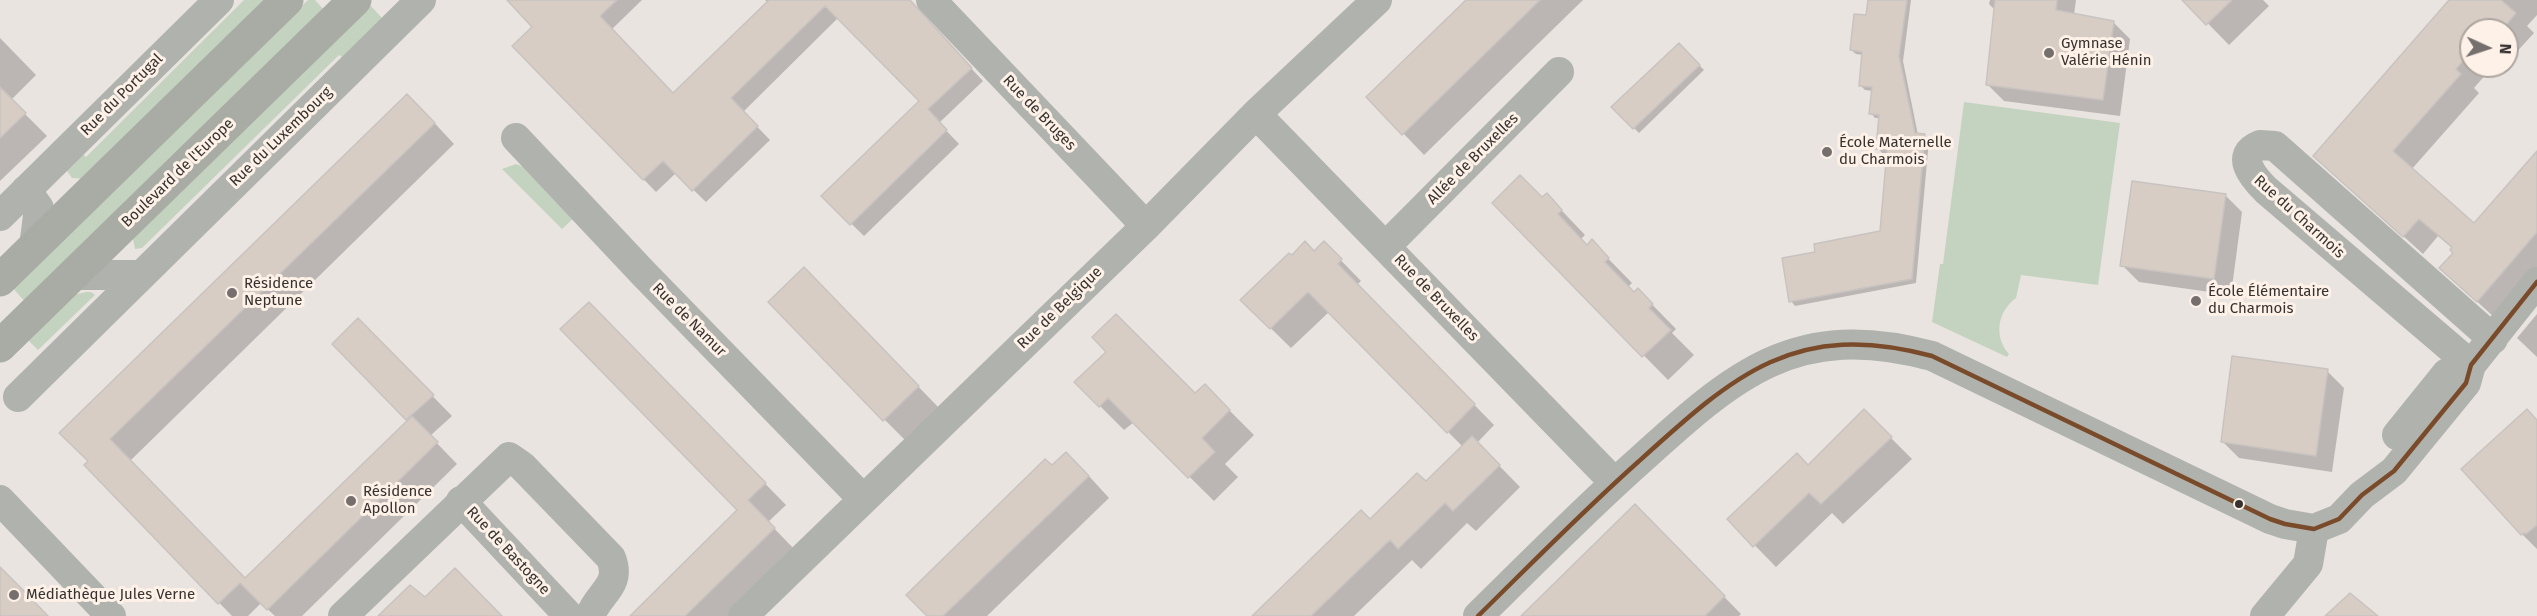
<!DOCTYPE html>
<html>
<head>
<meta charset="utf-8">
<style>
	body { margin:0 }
	#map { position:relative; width:2537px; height:616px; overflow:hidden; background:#eae4e0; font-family:"Fira Sans",sans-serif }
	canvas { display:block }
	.north { position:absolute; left:2459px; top:18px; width:60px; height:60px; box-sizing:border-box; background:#fdf1e8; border:2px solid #ada59e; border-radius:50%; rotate:93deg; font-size:16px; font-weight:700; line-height:24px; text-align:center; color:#36322f }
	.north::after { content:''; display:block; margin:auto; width:21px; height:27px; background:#75706d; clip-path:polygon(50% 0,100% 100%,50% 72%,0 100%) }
</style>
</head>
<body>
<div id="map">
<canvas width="2537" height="616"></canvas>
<div class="north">N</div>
</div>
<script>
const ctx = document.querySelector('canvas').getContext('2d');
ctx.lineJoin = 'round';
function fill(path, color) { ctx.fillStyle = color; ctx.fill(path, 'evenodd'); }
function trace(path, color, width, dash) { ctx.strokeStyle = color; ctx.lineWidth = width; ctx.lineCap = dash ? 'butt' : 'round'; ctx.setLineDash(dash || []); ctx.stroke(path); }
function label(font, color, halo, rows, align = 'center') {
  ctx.font = font + ' "Fira Sans",sans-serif'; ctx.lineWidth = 6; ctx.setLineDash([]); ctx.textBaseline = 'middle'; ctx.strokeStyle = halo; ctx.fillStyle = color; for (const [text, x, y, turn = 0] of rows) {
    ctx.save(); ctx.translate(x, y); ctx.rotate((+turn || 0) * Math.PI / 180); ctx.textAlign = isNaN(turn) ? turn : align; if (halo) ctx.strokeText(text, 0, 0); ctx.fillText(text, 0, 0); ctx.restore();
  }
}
fill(new Path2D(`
	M244,0H266L85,179L72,178L65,168L79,151L86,157Z
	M308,0H315L325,11L27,304L11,286L36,265Z
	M371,6L382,18L342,57L339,55L142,248L135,249L133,239L135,235Z
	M1964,102L2120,123L2098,285L2021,275L2016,298C1998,311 1993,336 2009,354L2007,357L1932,322L1940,264H1943Z
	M516,164L529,169L575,217L562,229L502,169Z
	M86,292H91L95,295L38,350L26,338L73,295Z`), '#c4d3c0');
fill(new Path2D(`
	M509,0H642L611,30L673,95L768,3L765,0H908L983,81L939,123L959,144L864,236L823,196L921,101L839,17L743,112L770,140L706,202L676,173L656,192L514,46L534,27Z
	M1468,0H1583L1424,155L1403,133Z
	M1870,0H1911L1903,61L1918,135L1924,136L1929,140L1916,283L1795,306L1791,301L1882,232L1888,153H1882L1878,148L1881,118H1875L1871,113L1873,91L1865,90L1860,85L1863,55L1856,54L1851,50L1868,17Z
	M1990,0H2076L2074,15L2113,22L2130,39L2120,116L2004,101L1987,84L1995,10L1989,4Z
	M2185,0H2263L2269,6L2229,45Z
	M2451,0H2537V15L2527,26L2534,33L2512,57L2507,52V30H2471V66H2493L2474,88L2479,93L2411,170L2474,225L2537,151V272L2496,319L2441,268L2455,253L2453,249L2438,236L2423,254L2315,156Z
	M0,38L36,75L11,100L47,136L0,181Z
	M1679,45L1704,70L1639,133L1613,107Z
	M428,116L454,144L130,461L245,580L409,421L334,344L358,320L452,416L430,436L457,464L302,616H275L261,603L248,616H232L86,465L90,461L61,433Z
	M1547,195L1585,235L1581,239L1588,246L1592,242L1632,283L1628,287L1634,294L1638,290L1676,329L1672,333L1694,355L1668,380L1494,203L1542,199Z
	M2225,195L2242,212L2231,295L2139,282L2122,265Z
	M1324,243L1361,281L1357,285L1494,425L1477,443L1520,487L1476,531L1467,523L1421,569L1412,560L1354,616H1254L1370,521L1426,483L1463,447L1329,312L1291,348L1242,300L1292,256L1314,253Z
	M829,295L943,412L910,445L884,419Z
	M589,304L786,505L768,522L795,550L728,616H632L739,510Z
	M2537,314V357L2517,338Z
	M2327,371L2344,388L2332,472L2239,458L2222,441Z
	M1076,382L1195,395L1229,410L1254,435L1225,464L1238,477L1214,501L1134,422L1124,430Z
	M1864,411L1912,459L1843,524L1832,513L1776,567L1729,519L1808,467Z
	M2537,421V549L2522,534Z
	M1052,467L1088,475L1109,498L987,616H929Z
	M1635,506L1741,614L1739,616H1523Z`), '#0003');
const building = new Path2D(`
	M507,0H617L600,16L673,93L769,0H910L972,68L928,109L947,130L850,225L821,196L919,101L825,6L731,98L758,126L692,191L663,161L643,180L545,80L512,46L532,27Z
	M1466,0H1540L1402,135L1366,97Z
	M1868,0H1907L1899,56L1915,133L1925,134L1912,279L1789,302L1782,258L1815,252L1814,244L1880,231L1887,150L1876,149L1879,115L1869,114L1872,87L1859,86L1862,52L1850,50L1854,14L1866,15Z
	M1995,0H2057L2056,10L2114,21L2103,100L1986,85Z
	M2182,0H2232L2206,25Z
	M2449,0H2501L2516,13L2502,30H2471V52L2456,69L2461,74L2393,151L2474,223L2537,151V232L2477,302L2439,268L2453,253L2450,250L2452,247L2419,219L2403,237L2313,156Z
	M1679,43L1700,65L1633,129L1611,107Z
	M0,87L26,113L0,138Z
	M407,94L435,123L110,439L245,578L412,416L438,442L267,610L240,583L218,604L84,465L88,461L59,433Z
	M1520,175L1542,197L1547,193L1562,210L1558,214L1587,245L1592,239L1609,258L1605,262L1634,292L1638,288L1653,304L1649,308L1671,330L1642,357L1492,203Z
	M2132,181L2226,194L2214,279L2120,266Z
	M1305,241L1314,251L1324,241L1342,259L1338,264L1475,404L1447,433L1308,292L1270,329L1240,300L1289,253L1292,255Z
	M804,267L919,386L883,421L768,302Z
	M589,302L766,483L748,500L775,528L685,616H630L737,510L560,329Z
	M1116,314L1195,393L1205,384L1230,410L1202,438L1215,452L1188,478L1108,398L1099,407L1074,382L1106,352L1092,337Z
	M358,318L434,395L406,420L332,344Z
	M2232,356L2328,369L2316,456L2221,442Z
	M1864,409L1892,437L1821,504L1809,493L1753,547L1727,519L1797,453L1808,465Z
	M2527,409L2537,420V525L2526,534L2524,533L2521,535L2461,469Z
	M1472,436L1500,465L1453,511L1445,503L1398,549L1390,540L1311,616H1252L1361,510L1370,519L1417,473L1426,481Z
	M1066,452L1089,476L943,616H927L906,595L1045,459L1052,465Z
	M1635,504L1725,596L1705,616H1521Z
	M0,567L21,588L48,616H0Z
	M455,568L502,616H378L410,585L425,597Z
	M2350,593L2378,616H2325Z`);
fill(building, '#d7cdc5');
trace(building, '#c8c3c0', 1.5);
trace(new Path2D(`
	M931,0L1146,226
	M1256,114L1615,483
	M516,138L644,274L863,499
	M26,190L39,208L34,247
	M0,216L219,0
	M1386,246L1559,72
	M72,275H140
	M2471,365L2266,190C2253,177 2234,155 2260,145L2275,146L2493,339
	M18,397L421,0
	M2397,435L2447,373L2468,366
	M0,500L111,616
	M461,501L569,616
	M343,616L509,457L522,466L611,558C622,586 599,592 590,616
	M743,616L1146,226L1256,114L1377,0
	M1478,616C1531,564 1583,511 1638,462C1734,375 1795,319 1932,356L2270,519L2285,524L2314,529L2339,519L2362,495L2394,471L2466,383L2471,365L2537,282
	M2265,616L2308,564L2314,529`), '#b0b3ad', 30);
trace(new Path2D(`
	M0,280L287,0
	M0,346L355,0`), '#a9aca4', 33);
trace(new Path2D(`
	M1478,616C1531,564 1583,511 1638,462C1734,375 1795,319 1932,356L2270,519L2285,524L2314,529L2339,519L2362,495L2394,471L2466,383L2471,365L2537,282`), '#7a4b2a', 4.5);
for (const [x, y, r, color] of [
	[2049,53,6,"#75706d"],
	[1827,152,6,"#75706d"],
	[232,293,6,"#75706d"],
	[2196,301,6,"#75706d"],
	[351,501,6,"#75706d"],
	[2239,504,5,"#36322f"],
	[14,595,6,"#75706d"]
]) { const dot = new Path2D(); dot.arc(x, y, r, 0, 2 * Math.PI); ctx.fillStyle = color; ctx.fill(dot); trace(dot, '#fdf1e8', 2); }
label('15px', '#36322f', '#fdf1e8', [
	["Gymnase",2061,44],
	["Valérie Hénin",2061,61],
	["École Maternelle",1839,143],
	["du Charmois",1839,160],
	["Résidence",244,284],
	["Neptune",244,301],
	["École Élémentaire",2208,292],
	["du Charmois",2208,309],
	["Résidence",363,492],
	["Apollon",363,509],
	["Médiathèque Jules Verne",26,595]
], 'left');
label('15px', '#36322f', '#fdf1e8', [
	["Rue du Portugal",122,95,-45],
	["Rue de Bruges",1039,113,46],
	["Rue du Luxembourg",281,137,-44],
	["Allée de Bruxelles",1473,159,-45],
	["Boulevard de l'Europe",178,173,-44],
	["Rue du Charmois",2299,217,42],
	["Rue de Bruxelles",1436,298,46],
	["Rue de Belgique",1060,308,-44],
	["Rue de Namur",689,320,45],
	["Rue de Bastogne",508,551,47]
]);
</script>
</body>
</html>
